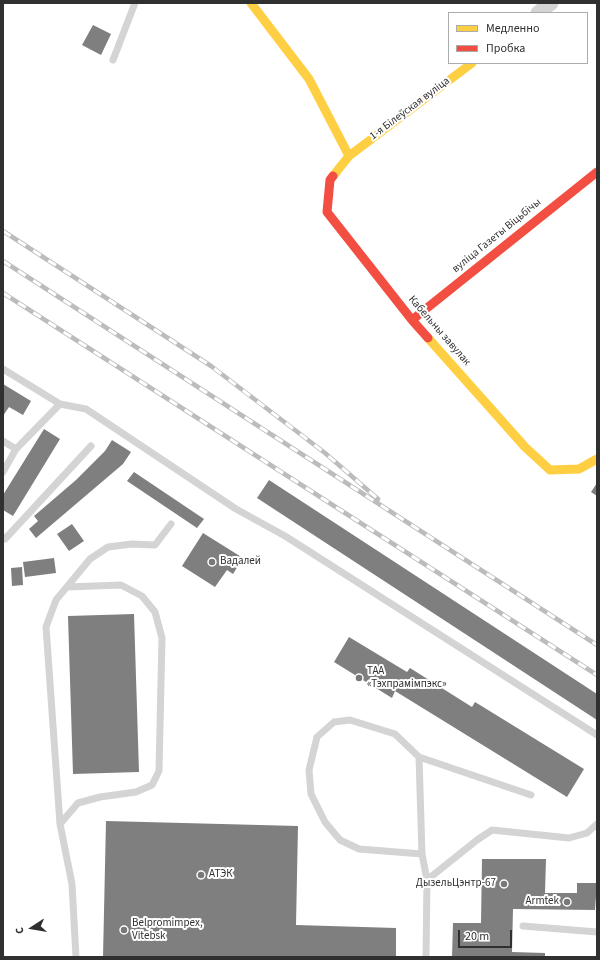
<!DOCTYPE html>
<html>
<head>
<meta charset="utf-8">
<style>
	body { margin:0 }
	#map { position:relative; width:600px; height:960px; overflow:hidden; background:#fff; font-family:"Source Sans 3",sans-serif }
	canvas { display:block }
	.frame { position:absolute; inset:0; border:4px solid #303030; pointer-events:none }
	.legend { position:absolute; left:448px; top:12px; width:140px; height:52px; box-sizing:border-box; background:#fff; border:1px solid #acacac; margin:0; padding:5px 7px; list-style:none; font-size:12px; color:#303030 }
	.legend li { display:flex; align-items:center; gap:8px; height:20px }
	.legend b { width:20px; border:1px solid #acacac }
	.north { position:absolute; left:12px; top:908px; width:40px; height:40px; -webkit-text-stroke:3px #fff; paint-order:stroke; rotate:258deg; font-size:11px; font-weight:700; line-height:16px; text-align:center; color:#303030 }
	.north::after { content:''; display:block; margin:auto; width:14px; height:18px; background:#303030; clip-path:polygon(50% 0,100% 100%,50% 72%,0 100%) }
	.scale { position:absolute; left:458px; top:930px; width:54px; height:18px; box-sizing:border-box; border:2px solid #303030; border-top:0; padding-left:5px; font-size:12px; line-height:14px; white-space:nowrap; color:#303030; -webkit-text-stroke:3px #fff; paint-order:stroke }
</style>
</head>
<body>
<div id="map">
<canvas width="600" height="960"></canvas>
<div class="frame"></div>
<ul class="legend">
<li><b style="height:5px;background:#ffcf43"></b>Медленно</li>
<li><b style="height:5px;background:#f24e42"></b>Пробка</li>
</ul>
<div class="north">С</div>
<div class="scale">20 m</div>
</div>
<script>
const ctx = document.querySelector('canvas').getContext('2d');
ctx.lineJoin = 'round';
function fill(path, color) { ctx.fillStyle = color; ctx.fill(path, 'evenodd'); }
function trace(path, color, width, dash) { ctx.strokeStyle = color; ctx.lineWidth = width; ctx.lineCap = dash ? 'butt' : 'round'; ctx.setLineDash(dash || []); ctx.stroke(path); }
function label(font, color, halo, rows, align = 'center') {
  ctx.font = font + ' "Source Sans 3",sans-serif'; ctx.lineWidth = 4; ctx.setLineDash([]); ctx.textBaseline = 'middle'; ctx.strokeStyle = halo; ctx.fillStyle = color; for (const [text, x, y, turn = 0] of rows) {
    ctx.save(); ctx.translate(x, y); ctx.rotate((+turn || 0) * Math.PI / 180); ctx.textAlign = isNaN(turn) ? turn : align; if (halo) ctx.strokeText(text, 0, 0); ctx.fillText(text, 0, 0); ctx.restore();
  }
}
fill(new Path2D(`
	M93,25L111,34L101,55L82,45Z
	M3,384L31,401L23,415L9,407L3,416Z
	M44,429L60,439L13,516L3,510V495Z
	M112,440L131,452L123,464L36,538L29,529L38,521L34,516L76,480L105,451Z
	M134,472L204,519L197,528L127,481Z
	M269,480L597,694V720L257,498Z
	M597,483V496L591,492Z
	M72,524L84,541L69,551L57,534Z
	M203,533L243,558L233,574L227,570L215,587L182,566Z
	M54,558L56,573L25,577L23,562Z
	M22,567L23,585L12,586L11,568Z
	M134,614L139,772L73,774L68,616Z
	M349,637L407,672L410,668L472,707L475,702L584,769L567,797L395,691L392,698L334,662Z
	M106,821L298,826L296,925L396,928V957H103Z
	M482,859H546L545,893H577V883H597L595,910L513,909L512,952L545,953V957H452L453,923H481Z`), '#7f7f7f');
trace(new Path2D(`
	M113,60L135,3
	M3,369L60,404
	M3,441L16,449L60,404L86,409L236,509L285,536L597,735
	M3,472L16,449
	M3,537L5,539L91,446
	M419,757L531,795
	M60,824L78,803L100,797L136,792L152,785L159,771L162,638L155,612L142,596L121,585L67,587
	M422,854L419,757L395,734L350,720L334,722L317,737L309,770L311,794L325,822L340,840L359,849L422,854L427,880L426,957
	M427,880L477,840L492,830L569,838L587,833L597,824
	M523,926L597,932
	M76,957L72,884L60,824L46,627L56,600L90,559L108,547L132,544L155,545L171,524`), '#d4d4d4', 7);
trace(new Path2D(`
	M538,13L551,3`), '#d4d4d4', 15);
trace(new Path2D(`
	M251,3L309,79L349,156
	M333,176L349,156L472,63
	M428,338L525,447L550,470L579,469L597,459`), '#ffcf43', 9);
trace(new Path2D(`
	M333,176L330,180L327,212L412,320L428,338
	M412,320L597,172`), '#f24e42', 9);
const rail = new Path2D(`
	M3,231L211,366L325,453L378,499
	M3,261L597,645
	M3,293L597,675`);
trace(rail, '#bcbcbc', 4.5);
trace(rail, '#fff', 3, [9]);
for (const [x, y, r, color] of [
	[212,562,4,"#787878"],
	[359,678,4,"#787878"],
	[201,875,4,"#787878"],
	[504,884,4,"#787878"],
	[567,902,4,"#787878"],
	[124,930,4,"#787878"]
]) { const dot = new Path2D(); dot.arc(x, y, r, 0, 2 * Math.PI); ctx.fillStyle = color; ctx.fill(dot); trace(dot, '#fff', 1.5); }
label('11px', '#303030', '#fff', [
	["1-я Білеўская вуліца",410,109,-37],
	["вуліца Газеты Віцьбічы",497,236,-39],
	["Кабельны завулак",439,331,49]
]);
label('11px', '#303030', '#fff', [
	["Вадалей",220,562],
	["ТАА",367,672],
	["«Тэхпрамімпэкс»",367,685],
	["АТЭК",209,875],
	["ДызельЦэнтр-67",496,884,"right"],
	["Armtek",559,902,"right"],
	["Belpromimpex,",132,924],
	["Vitebsk",132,937]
], 'left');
</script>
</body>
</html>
